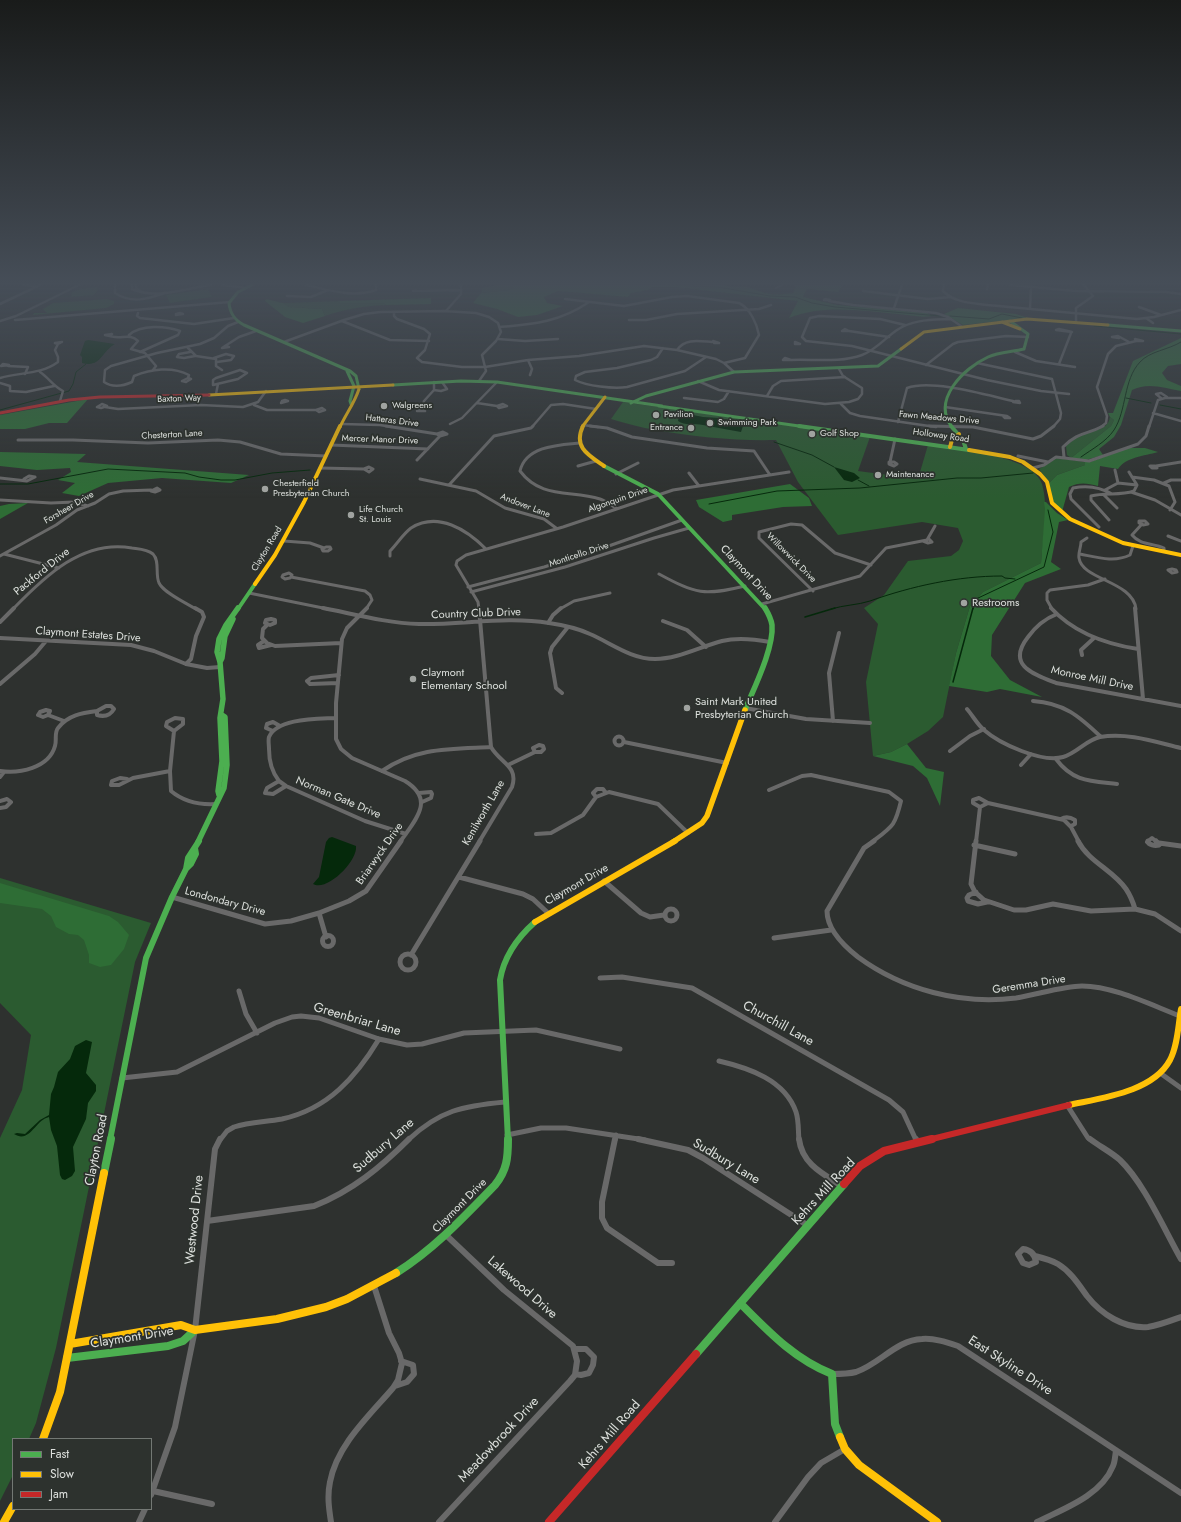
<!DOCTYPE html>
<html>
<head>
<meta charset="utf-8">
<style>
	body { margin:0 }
	#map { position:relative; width:1181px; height:1522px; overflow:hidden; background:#2e312f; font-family:Jost,sans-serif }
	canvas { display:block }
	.legend { position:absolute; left:12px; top:1438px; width:140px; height:72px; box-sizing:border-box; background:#2d322e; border:1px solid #737874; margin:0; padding:5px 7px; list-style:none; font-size:12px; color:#dde0dd }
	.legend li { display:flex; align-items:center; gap:8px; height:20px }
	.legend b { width:20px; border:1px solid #737874 }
</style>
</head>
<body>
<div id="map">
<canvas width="1181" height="1522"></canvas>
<ul class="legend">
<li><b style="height:5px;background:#4caf50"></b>Fast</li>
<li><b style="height:5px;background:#ffc107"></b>Slow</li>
<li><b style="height:5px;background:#c62828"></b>Jam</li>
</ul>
</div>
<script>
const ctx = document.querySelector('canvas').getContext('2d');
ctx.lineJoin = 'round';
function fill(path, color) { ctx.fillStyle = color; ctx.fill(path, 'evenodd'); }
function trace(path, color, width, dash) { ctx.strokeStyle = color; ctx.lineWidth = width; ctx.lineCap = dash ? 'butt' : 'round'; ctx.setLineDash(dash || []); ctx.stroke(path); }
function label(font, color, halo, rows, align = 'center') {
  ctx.font = font + ' Jost,sans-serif'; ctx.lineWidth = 3.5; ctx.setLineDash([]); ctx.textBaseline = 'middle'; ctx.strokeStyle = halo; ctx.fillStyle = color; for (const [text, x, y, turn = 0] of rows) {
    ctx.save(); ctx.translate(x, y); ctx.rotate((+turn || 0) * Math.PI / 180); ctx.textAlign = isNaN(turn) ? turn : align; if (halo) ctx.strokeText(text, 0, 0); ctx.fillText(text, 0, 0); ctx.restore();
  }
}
fill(new Path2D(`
	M498,285H517L509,290L481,293L482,288Z
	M97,287L98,290L94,295L71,297L72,292L80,289Z
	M208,289L212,297L170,303L166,295Z
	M107,299L114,301V304L106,308L33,315L34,313H47L43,309L53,303Z
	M340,301V303H384L386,305C364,306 345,309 325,316L322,309L289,307L283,303Z
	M623,402L870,437L858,471L918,479L928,445C955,449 1033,455 1042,484C1049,509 1043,538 1041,563L983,592L970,606L956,653L943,717L928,731L907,744L891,752L873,756L866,682L878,624L864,608L884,595L908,561L951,556L959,550L963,541L958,528L922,522L838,535L798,482L776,440C736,441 695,437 656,430C641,428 626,423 611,419Z
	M1110,417L1114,420L1111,426L1071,458L1067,455L1066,446C1070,443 1074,438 1079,436C1089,430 1108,432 1110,417Z
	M1057,458L1085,462V465L1057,475L1049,483L1039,469Z
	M0,878L151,923L135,962L56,1348L36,1423L29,1439H13V1475L0,1501V1138L22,1090L31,1035L0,1003Z`), '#2b5b30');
fill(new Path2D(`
	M517,285H725L726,286C733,287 740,286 748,287C753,288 757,291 762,292C772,296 783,294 793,293L796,287L794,285H840L842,286L838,292L807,289L803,297L837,305L927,313L932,316C920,318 910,315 898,314C862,311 824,304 789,318L798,301L674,287H652L648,290L631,293L628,297L558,291L544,297L547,303L563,306L537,315L518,317L497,309L473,303L481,293L509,290Z
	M431,298V304L386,305L384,303H340V301Z
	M266,299L283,303L289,307L322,309L325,316L303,323L285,317L265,301Z
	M958,308L1016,314L1028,318L963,325L944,314Z
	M1181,338V364L1168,366L1162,373L1167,380L1181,386V391C1164,388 1148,382 1132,390L1121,425L1114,437L1099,449L1103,455L1086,460L1071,458L1111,426L1114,420L1110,417L1108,413H1113L1133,361Z
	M88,399L67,423H49L25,429H0V415Z
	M1128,448H1145L1158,452C1144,456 1126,457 1118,469L1100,466L1098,486C1087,483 1079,482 1069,487L1062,512L1052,501L1049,483L1057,475L1085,465V462H1090Z
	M0,452L86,454L77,462L249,475L231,483L162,478L108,483L79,496L62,493L75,483L58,480L71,472L70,468L37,470L0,466Z
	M790,484L809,498L812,506L783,507L732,515V520L723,522L699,507L696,500Z
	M1044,502H1046L1057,513L1068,520L1059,522L1051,562L1061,569L1025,583L992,635L991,656L1010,680L1042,697L1000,689L987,692L949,686L956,653L970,606L983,592L1041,563L1045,509Z
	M28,503L0,519V506L9,504Z
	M907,744L926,768L944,772L940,806L927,778L913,766L873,756L891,752Z
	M0,883L109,916L118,922L129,935L124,949L111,965L100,967L89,963V955L84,940L78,935L69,934L56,927L51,916L42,909L0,903Z`), '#2e6d35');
fill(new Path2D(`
	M88,340L115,344C101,352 101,368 82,363V357L80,355L85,341Z
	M688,414L703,417L721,418L728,421H735L739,423L736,425L743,426L741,432C728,430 715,427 703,425C694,423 685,426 678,421L679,416Z
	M834,467L854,473L860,478L852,482L844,480Z
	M332,837L356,846C358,861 327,892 313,884L319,877L326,842L329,838Z
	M86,1040L92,1042L86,1073L96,1085V1091L88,1103L86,1119L73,1147L75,1171L72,1176L65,1180L62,1179L60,1175L57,1146L51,1130L49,1117C35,1120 30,1144 14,1134L17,1133L25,1134L40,1120L49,1115L51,1094L54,1087L58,1072L70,1059L75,1046Z`), '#05290b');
trace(new Path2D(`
	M667,285L718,287L770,296L795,297L812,303L835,307L940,316
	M950,316L989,319L1002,314L1022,318
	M1094,326L1181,334
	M1126,398L1151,403
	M1160,405L1181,409
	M0,410L69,391L73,384L76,372L86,364
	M774,442L812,455L834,467
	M1081,457C1092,449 1106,442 1114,430C1127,410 1123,380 1140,362C1150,351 1168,350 1181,342
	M858,480L869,486
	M0,484H28L108,469L185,473L199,477L221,480H235L272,473L310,470
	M709,504L777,491L860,488L957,478H981L1033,473
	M831,609C844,605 858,605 870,601C912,586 958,576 1002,576L1005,578L1015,579
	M973,609L976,599L1044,567L1053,532L1048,510`), '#05290b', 1);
trace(new Path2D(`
	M805,617L835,608
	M953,682L973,608`), '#05290b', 1.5);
trace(new Path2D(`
	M24,285L36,286
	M115,285V293C132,304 147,299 165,293
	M132,285V289C156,300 186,288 211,285
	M136,285V288L140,291
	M222,285L246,288
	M306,285C328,290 354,298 376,290V285
	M944,285L943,291C955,303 972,303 988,305L1137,319L1154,317L1181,310
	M1010,285L1076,291L1166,292L1181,294
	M776,288L782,285
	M987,289L988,285
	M413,291L461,290
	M863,291L928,299L951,297
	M287,296L311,297L328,290
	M565,299L624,306L672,297L687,296L739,303C750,308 757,324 759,335L745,358L724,363
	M825,299L830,300H824Z
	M829,301L853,305L936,313L948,317L961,326
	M0,304L40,285
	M1139,307L1161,315
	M894,308L902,285
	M1030,309L1031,287
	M446,311L461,294V285
	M394,312V316L397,319L424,329L430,334L425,350L417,358L422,362L462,367H485L528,360L579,356L644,346L677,350L716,359L724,363L734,372
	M138,313L137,316L140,318L194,324L234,318
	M180,313L183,314L176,315V314Z
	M1146,318L1153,323
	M15,320L230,302
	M629,320H646L677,314L759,309L771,305
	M0,321L16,316L79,285
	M342,321L390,340L429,341
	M1076,322V308L1093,296L1084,285
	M905,325L880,319L819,316L810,318L802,337L806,341L852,346L987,380L1041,391L1069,394
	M500,327C534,324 560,322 589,302
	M845,329L849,331H842Z
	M1059,329L1072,332L1056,330Z
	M849,331L889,337
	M109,335L112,334L105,335C109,336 112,337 115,337C124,338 131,334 138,341L131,349L145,353L156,366L153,370
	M129,335C141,324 166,326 180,331L178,335L140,352
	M1119,338L1112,337L1118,336L1129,342
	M498,339L525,341L558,339
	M1135,339L1143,341H1136Z
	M713,341L719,343H714Z
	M62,342L58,344L55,343Z
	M284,342L344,320L364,314L380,312L444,311L476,313L489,317L498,323L501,332L496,341L482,355L486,371L479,381
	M795,342L800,344H795Z
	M225,346L239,337L256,331
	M225,346L229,347L222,348Z
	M188,348L196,356L216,359V366L222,370
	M663,348L657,357L651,360L617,368L585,372L576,376L575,380C587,386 613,389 627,387L685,371L706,357
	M677,350C685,338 699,341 712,342
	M190,352L179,354L177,357L184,358L195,356
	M1015,352L1036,361L1075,367
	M214,358L226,354L234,356L231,360L217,362
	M785,358L791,360H783Z
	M528,360L532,369L530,375
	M791,360C814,359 840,363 862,355C876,350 885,338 897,330C913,319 933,320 951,319
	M977,363L1052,379L1061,413L1060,419L1053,427
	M3,364L9,365L1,366Z
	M1059,364L1071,333
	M926,365L953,344L958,342L1006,336L1028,337
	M8,366L28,367L25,374
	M240,370L247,373L238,379L213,385V380L216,378Z
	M40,372C49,378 53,386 63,391L60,401
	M0,378C20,372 40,375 58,362V357L55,350L58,344
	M188,378L191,379L186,382L182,381Z
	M188,378L189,375C172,366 151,369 134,376L132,382C123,386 113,388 104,382L105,370L111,366L157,353L200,344L214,338L228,326L238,322
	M698,381L719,390L825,404L849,402L858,399L862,394V388L843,376L839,369
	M0,383L10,386V391L26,392L54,386
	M434,390L441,391L447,389L442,382
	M216,394L218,384
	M767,396L773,386L781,381L845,377
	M684,398L718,402L724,399L729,391
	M1161,398L1156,394L1161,393L1167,397
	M285,400L288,401L281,403L282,401Z
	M1016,401H1019L1020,403L1013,402Z
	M477,403L497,406
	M102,404L107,406L101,408L97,407Z
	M503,404L507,406L499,408L497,406Z
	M841,404L850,413L860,416L936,427
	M254,405L267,410H316
	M105,407L118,409L201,405L243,407L258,402L266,391
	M945,407L1007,416L1010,418H1005L1003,416
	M322,408L325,410L319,412L316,410Z
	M422,409L425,411H417Z
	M422,409L424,401L434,390V382
	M1153,413L1181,421
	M898,422L907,388C932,379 986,395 1013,401
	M342,424L380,425L392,427
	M450,424L462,418L497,382
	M583,425L598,427
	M532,427L551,405L563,404L596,409
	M1101,427L1106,423L1107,416L1097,387L1108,354L1116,346L1136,341
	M1149,427L1158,400L1165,398H1181`), '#696969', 2.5);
trace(new Path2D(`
	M386,426L437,434L440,436
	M590,426L607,428L632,437L707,448L754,451L770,475
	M929,426L973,427L1033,439L1041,436L1054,426
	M437,434L443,432L447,434L440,436
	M18,440H73L148,443L218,440L240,442L281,454L326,456
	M579,443C558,445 526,446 520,471C541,499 570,490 600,499C606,501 611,505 616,508
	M331,445L428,449
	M1018,456L1048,462
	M1064,457L1063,447C1079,431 1087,435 1103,426
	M417,460L440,436
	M889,462H894L897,464L894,466L889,464Z
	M890,462L895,439
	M578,466L596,461
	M1150,466H1155L1157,468H1152Z
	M1156,466L1181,462
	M369,467L373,469L369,472L364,469Z
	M320,468L364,469
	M1033,468L1044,465L1056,457L1089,461L1138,444L1146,436L1149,426
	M1115,470L1118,483
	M689,473L699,486
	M616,474L638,463
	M1132,477L1154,480L1169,486L1175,502L1170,510
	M0,478L27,481L35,477L29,476L24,479
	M420,479L476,491L505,508L544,519L556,528
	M1164,483L1171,480H1181
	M449,485L494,436L531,428L533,426
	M157,488L160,490L155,492L151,491Z
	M1105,490L1118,483L1137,485
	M1131,492L1155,500L1181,515
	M1104,495L1117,508
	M0,500L51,503L74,502L88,506
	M1109,520L1091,500V496C1105,492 1120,496 1134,491L1137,485L1129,472
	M1139,521H1145L1148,524L1143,525L1139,523Z
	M1142,524L1132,535C1140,545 1153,543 1164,548V551
	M1099,527L1071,499L1070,494L1073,488C1087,485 1100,487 1112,494
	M1168,536L1181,541
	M1087,538L1081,542C1081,547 1078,553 1079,558C1082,580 1133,581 1136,609
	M284,541L310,543L324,548
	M923,541L928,543L932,542L929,539
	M326,547H330L331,549L328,551H323L322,549Z
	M4,554L59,568
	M1080,554C1096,557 1114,563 1130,555L1133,546
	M0,556L56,525L77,510L95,503L109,494L123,491L151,490
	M390,556V551C397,544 403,534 411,528C438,511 467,530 486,549
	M1172,569L1176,570L1177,572L1172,573L1168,570Z
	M289,573L292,575L290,578L285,579L282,577L283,575Z
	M659,574C696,594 704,596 745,586
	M291,577L365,591L370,595L372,600L366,609
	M468,587L544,567L589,553L682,520
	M813,591L759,538V532L791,524L802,525L835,553L871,565
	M471,592L565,567L654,538L689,528
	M249,593L328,609
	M762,604L860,576L886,548L927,540L935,526
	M13,609C45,576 83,539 132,548C139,549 147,549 153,554C160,561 155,574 159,583C164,593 186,603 196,609
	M479,609L478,602L456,565L457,561L466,555L563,527L673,490L789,472
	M560,609L574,601L610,593
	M1052,609L1047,600V593L1050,590L1088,585L1105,579`), '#696969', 3);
trace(new Path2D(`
	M323,608C354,614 386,623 419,624C462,625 506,616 549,623C563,625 577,628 590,634C611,643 631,659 655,659C678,659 699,647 722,641C738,637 754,639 770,642
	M367,608L347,628L342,639L336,703V739L341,749L352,758L405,781C436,800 415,820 400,842
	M479,608L491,747C500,763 519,766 512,787L479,842
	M1051,608C1074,633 1105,644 1138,649
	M1135,608L1143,699
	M1057,614C1044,619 1036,626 1028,637C1006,665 1033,674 1056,683L1181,706
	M271,619L275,620V623L270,625L265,623L266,620Z
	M663,621L687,630L706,647
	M0,622L14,608
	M548,623L553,615L561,608
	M267,625L263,629L262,638L267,643L275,646L341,643
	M0,638L131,645L154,651L186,664L207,668L220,667
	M264,641L258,645L259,648L271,645
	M1082,655L1081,650L1094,638
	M186,664L191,659L196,636L204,617L202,612L195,608
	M338,683L310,684L307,681L311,678L339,675
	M0,684L35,654L46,641
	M562,693L556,688L550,653L552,647L568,627
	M1033,701C1064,703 1079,716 1101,737
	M106,706H111L114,709C110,716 104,717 97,715V711Z
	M745,708L806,719L870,723
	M967,709C973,716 977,724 984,730C1000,744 1042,763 1063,757C1077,753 1086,740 1100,737C1127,732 1156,742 1181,748
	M46,710L50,711L48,715L43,717L38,715L40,712Z
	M48,715L64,721
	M175,718L183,719V724L174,731L166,726L167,722Z
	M833,721L829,673L839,633
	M174,731L170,771L171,791C184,802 199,805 216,804
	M273,731L266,728L267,724L273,722L280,726
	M614.5 741a4.5 4.5 0 1 1 9 0a4.5 4.5 0 1 1-9 0Z
	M624,742L727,763
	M539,745L543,746L544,749L541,752H535L533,748Z
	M950,751L970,736L984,729
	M1056,759C1073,782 1091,781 1117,784
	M508,765L535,752
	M1021,765L1031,754
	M0,771C19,774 49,768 55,746C57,740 54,733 58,728C68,715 82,713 97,711
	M382,771C416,747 451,749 491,747
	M0,777L4,772
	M127,779L120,778L112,781L111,785H119L133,778L170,771
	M279,781L286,786L273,794L265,793L267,788Z
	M279,781C271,771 269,761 269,749C269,745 268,740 269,737C277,718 318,719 335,718
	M286,786L365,821L406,834
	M769,790L802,776L811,775L889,792L901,801C895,826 893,826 872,842
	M419,793L431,792L432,794L431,798L422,802
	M596,797L593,793L597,789H603L606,793
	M0,801L7,799L11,802L6,807L0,808
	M980,807L973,803V800L979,798L988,803
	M1061,819C1066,816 1070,817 1075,820V824L1071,826
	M536,834L551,833L583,815L596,797L609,792L658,804L688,833
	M976,842L980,807L988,803L1064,820L1071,827L1079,842
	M1147,842L1152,838L1157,842`), '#696969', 4);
trace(new Path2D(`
	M874,841L864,848L827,911C827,930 844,946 858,957C903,990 961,1005 1016,998C1036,995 1063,986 1082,986C1113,986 1151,1005 1180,1016
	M976,841L971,884L975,892L984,900L1014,910H1026L1053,904L1091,911L1135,909
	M1078,841C1089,862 1113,870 1126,889C1130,895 1133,902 1135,909
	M1148,841C1148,845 1155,846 1159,845L1156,841
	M1159,843L1181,846
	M974,845L1015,854
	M459,877L523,894L533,899L548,913
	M604,881L641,913L650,917L664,915
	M976,892L969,895L967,898L968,901L978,904L987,902
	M172,897L265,924L291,921L319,913L326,937
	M665 915a6 6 0 1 1 12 0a6 6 0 1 1-12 0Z
	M1135,909L1155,914L1181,931
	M319,913L349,901L366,891L401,841
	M322.5 941a5.5 5.5 0 1 1 11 0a5.5 5.5 0 1 1-11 0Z
	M774,938L831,930
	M400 962a8 8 0 1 1 16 0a8 8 0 1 1-16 0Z
	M411,955L480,841
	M600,978L622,977L692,988L889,1100L903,1112L916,1140
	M239,991L246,1014L257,1033
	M719,1061C749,1068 785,1080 796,1112C799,1121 798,1131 799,1140
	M1160,1073L1181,1088
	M122,1078L177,1072L275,1023L292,1017L301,1016L319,1018L379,1039L407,1045L422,1044L464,1033L536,1030L620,1049
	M1067,1105L1088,1138L1091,1140
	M507,1135L541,1128H566L645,1140
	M220,1140L227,1131L234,1127C249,1122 266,1122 282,1119C328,1109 356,1077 379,1039
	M408,1140C440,1110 463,1106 505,1102
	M615,1140L616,1135`), '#696969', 5);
trace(new Path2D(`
	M615,1139L602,1202V1218L607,1228L658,1263H672
	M638,1139L688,1150L703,1158L807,1225
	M799,1139C802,1164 823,1174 842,1186
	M916,1139L917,1142
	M1090,1139C1099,1146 1111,1152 1120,1160C1144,1183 1164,1229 1181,1259
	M207,1221L314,1206C352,1191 381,1167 409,1139
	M1023,1249C1031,1250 1035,1254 1036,1262L1029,1265L1023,1263L1018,1254Z
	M1035,1256C1043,1258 1051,1260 1058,1264C1071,1272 1079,1285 1087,1296C1101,1314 1124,1329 1148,1327C1160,1325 1170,1321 1181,1317
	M574,1349H586L594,1357L593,1365L589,1373L581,1375L575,1374
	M832,1374C840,1374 848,1374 856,1372C880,1364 896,1340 922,1339C934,1338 946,1342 958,1346L1181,1493
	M395,1386L407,1382L414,1374L413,1365L401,1361
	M153,1491L212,1504
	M151,1495L175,1427L195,1330L215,1149L220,1139
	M139,1522L145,1509
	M331,1522C329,1509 327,1496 330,1482C337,1445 369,1416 393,1388L398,1380L402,1363L399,1353L389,1333L374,1286
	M439,1522L570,1381L575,1375L577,1361L573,1346L504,1290L446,1235
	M775,1522L808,1477L821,1463L845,1449
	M1037,1522C1063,1509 1101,1496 1113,1466C1115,1462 1115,1456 1116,1451`), '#696969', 6);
trace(new Path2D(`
	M252,285L238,292L229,303C230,314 235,320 244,325L350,371L356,376L359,389
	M1108,325L1181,331
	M347,371L354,386L350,401L351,404
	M393,385L461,381L497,382L662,406
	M631,403L646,396L734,372L878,366L901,349
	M659,406L806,427
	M952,427C931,400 964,368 988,357C999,352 1012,352 1024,349L1028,334L1010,321`), '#4caf50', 3);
trace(new Path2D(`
	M799,426L969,450
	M951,426L963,440L966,449
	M604,466L658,494L765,609
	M238,609L255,584`), '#4caf50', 4);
trace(new Path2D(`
	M220,662L222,658L225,636L233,619
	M745,710C754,688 774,648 772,625C771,618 768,613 765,608
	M219,795L218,791L222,761L220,718L223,699L220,662L217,652L219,639L226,625L238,608
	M198,842L224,788L227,765L225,717L222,715`), '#4caf50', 5.5);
trace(new Path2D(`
	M186,869L188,858L199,841
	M110,1140L146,958L172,897L186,869L191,864L196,854L195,848
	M508,1140L500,980C504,956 517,938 535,922`), '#4caf50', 6);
trace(new Path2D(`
	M104,1173L111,1139
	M396,1273C434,1249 464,1217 495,1185C507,1170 508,1158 508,1139
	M740,1303C768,1331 794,1359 832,1374L835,1424L840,1437
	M696,1354L844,1184
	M67,1358L168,1346L183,1341L195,1330`), '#4caf50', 8);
trace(new Path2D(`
	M1002,322L1020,329
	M901,349L924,332L1027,319L1108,325
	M209,395L393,385
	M340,427C346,414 355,402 359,389
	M582,427L605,397`), '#ffc107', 3);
trace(new Path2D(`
	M583,426C573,447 588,455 604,466
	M950,447L952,440L959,434
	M969,450L1010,457L1023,462L1040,474L1047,482L1052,503L1070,519L1123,543L1181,555
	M255,584L275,555L304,502L340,426`), '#ffc107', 4);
trace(new Path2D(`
	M673,842L702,823L707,816L745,710`), '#ffc107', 5.5);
trace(new Path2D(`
	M535,922L675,841
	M1069,1105C1101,1098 1153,1092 1170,1060C1178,1045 1178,1025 1181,1009`), '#ffc107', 6);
trace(new Path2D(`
	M70,1344L181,1325L195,1330L277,1319L326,1307L347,1299L396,1273
	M840,1437L845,1449L859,1465L937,1522
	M43,1439L60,1392L104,1173
	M4,1522L13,1506`), '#ffc107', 8);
trace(new Path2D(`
	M0,413L69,400L100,397L209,395`), '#c62828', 3);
trace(new Path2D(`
	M928,1140L1069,1105`), '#c62828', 6);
trace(new Path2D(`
	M844,1184L860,1166L884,1151L932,1139
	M549,1522L696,1354`), '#c62828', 8);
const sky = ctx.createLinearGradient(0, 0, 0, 498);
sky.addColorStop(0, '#191b1a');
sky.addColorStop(0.57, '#464e58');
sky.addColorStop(1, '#464e5800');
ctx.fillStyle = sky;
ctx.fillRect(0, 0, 1181, 498);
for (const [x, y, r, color] of [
	[384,406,4,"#a0a3a0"],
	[656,415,4,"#a0a3a0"],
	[710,423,4,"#a0a3a0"],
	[691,428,4,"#a0a3a0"],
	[812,434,4,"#a0a3a0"],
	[878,475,4,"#a0a3a0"],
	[265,489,4,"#a0a3a0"],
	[351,515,4,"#a0a3a0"],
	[964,603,4,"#a0a3a0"],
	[413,679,4,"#a0a3a0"],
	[687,708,4,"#a0a3a0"]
]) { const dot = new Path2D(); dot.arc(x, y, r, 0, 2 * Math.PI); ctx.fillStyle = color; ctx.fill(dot); trace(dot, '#2d322e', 1.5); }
label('9px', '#dde0dd', '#2d322e', [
	["Baxton Way",179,399,-2],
	["Fawn Meadows Drive",939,418,5],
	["Hatteras Drive",392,421,7],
	["Chesterton Lane",172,435,-3],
	["Holloway Road",941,436,8],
	["Mercer Manor Drive",380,440,2],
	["Algonquin Drive",618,500,-19],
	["Andover Lane",525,506,21],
	["Forsheer Drive",69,508,-30],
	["Clayton Road",267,549,-59],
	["Monticello Drive",579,555,-18],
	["Willowwick Drive",791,558,45]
]);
label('9px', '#dde0dd', '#2d322e', [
	["Walgreens",392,406],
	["Pavilion",664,415],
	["Swimming Park",718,423],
	["Entrance",683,428,"right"],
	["Golf Shop",820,434],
	["Maintenance",886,475],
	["Chesterfield",273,484],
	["Presbyterian Church",273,494],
	["Life Church",359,510],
	["St. Louis",359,520]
], 'left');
label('11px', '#dde0dd', '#2d322e', [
	["Packford Drive",42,572,-39],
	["Claymont Drive",746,573,47],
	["Country Club Drive",476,614,-2],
	["Claymont Estates Drive",88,635,4],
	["Monroe Mill Drive",1092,679,12],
	["Norman Gate Drive",338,798,23],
	["Kenilworth Lane",484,813,-60],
	["Briarwyck Drive",380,854,-55],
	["Claymont Drive",577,885,-30],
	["Londondary Drive",225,902,15],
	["Geremma Drive",1029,985,-9],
	["Claymont Drive",460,1206,-45]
]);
label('11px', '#dde0dd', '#2d322e', [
	["Restrooms",972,603],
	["Claymont",421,673],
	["Elementary School",421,686],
	["Saint Mark United",695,702],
	["Presbyterian Church",695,715]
], 'left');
label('13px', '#dde0dd', '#2d322e', [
	["Greenbriar Lane",357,1020,16],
	["Churchill Lane",778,1024,29],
	["Sudbury Lane",384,1146,-41],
	["Clayton Road",97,1150,-79],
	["Sudbury Lane",726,1162,31],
	["Kehrs Mill Road",824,1192,-47],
	["Westwood Drive",195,1220,-84],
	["Lakewood Drive",522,1288,41],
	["Claymont Drive",132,1338,-9],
	["East Skyline Drive",1010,1366,33],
	["Kehrs Mill Road",610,1435,-49],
	["Meadowbrook Drive",499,1440,-47]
]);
</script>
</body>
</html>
